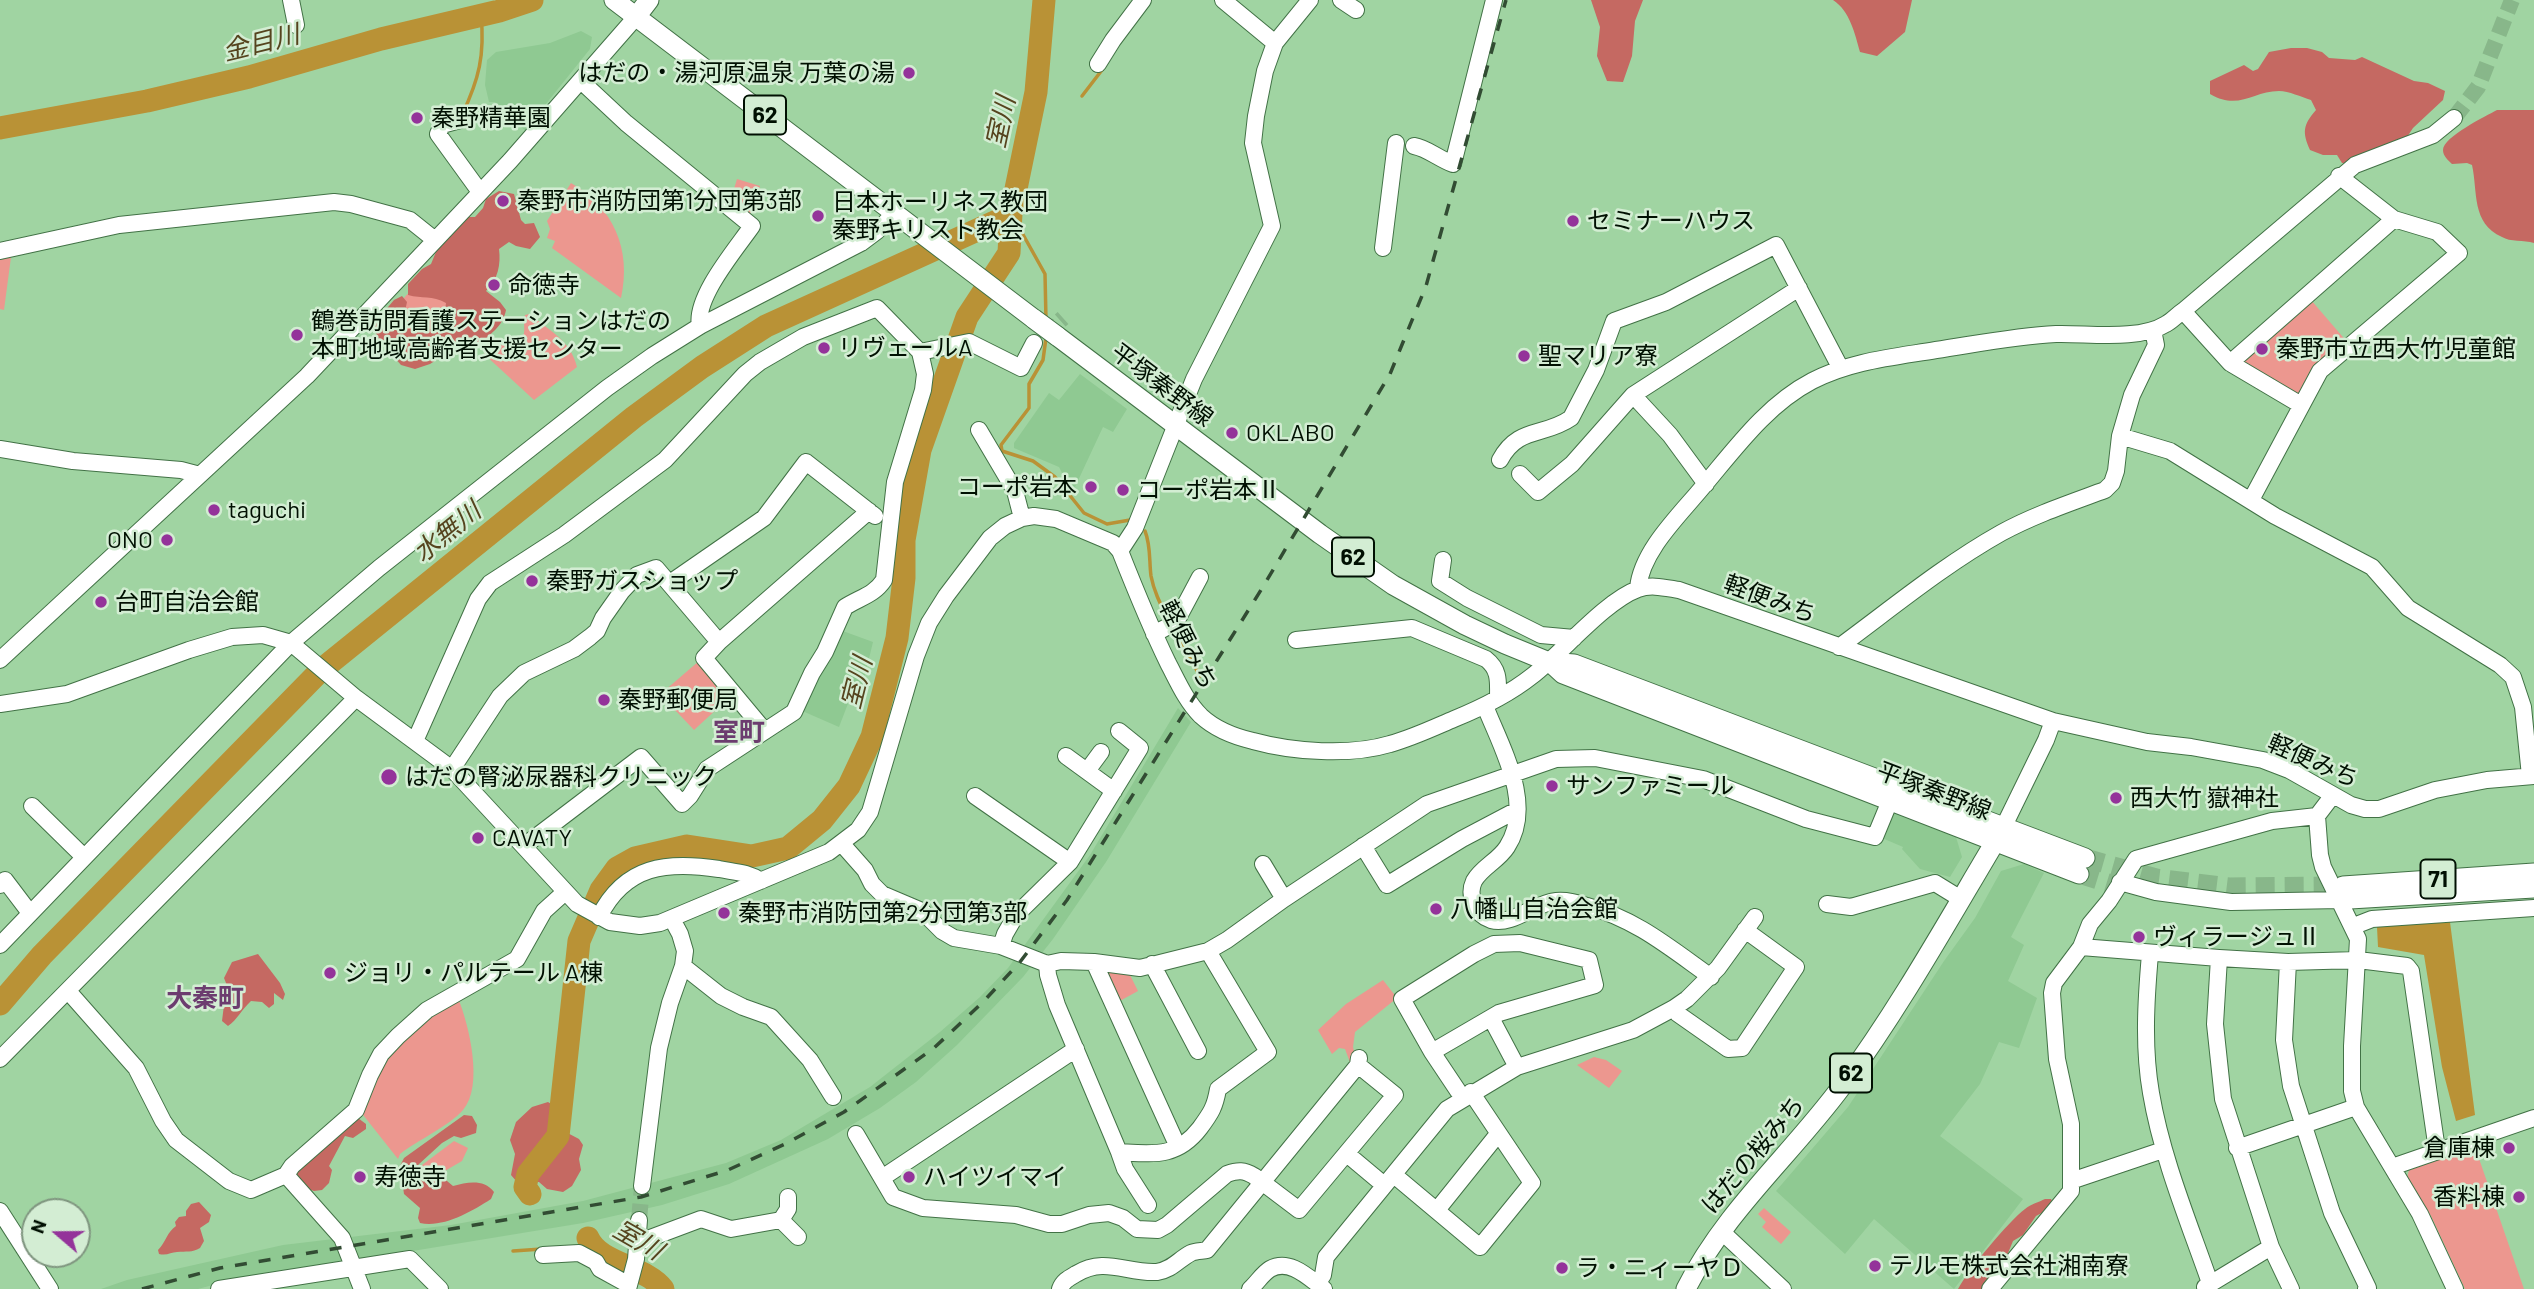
<!DOCTYPE html>
<html>
<head>
<meta charset="utf-8">
<style>
	body { margin:0 }
	#map { position:relative; width:2534px; height:1289px; overflow:hidden; background:#a0d4a2; font-family:Barlow,sans-serif }
	canvas { display:block }
	.north { position:absolute; left:21px; top:1198px; width:70px; height:70px; box-sizing:border-box; background:#d3edd3; border:2px solid #7f957f; border-radius:50%; rotate:290deg; font-size:19px; font-weight:700; line-height:28px; text-align:center; color:#011002 }
	.north::after { content:''; display:block; margin:auto; width:24px; height:32px; background:#94339a; clip-path:polygon(50% 0,100% 100%,50% 72%,0 100%) }
</style>
</head>
<body>
<div id="map">
<canvas width="2534" height="1289"></canvas>
<div class="north">N</div>
</div>
<script>
const ctx = document.querySelector('canvas').getContext('2d');
ctx.lineJoin = 'round';
function fill(path, color) { ctx.fillStyle = color; ctx.fill(path, 'evenodd'); }
function trace(path, color, width, dash) { ctx.strokeStyle = color; ctx.lineWidth = width; ctx.lineCap = dash ? 'butt' : 'round'; ctx.setLineDash(dash || []); ctx.stroke(path); }
function label(font, color, halo, rows, align = 'center') {
  ctx.font = font + ' Barlow,"Noto Sans JP",sans-serif'; ctx.lineWidth = 5; ctx.setLineDash([]); ctx.textBaseline = 'middle'; ctx.strokeStyle = halo; ctx.fillStyle = color; for (const [text, x, y, turn = 0] of rows) {
    ctx.save(); ctx.translate(x, y); ctx.rotate((+turn || 0) * Math.PI / 180); ctx.textAlign = isNaN(turn) ? turn : align; if (halo) ctx.strokeText(text, 0, 0); ctx.fillText(text, 0, 0); ctx.restore();
  }
}
fill(new Path2D(`
	M581,31L592,37L590,49L525,130L507,116L495,102H489L485,85L487,60L496,52L550,43Z
	M1080,374L1127,409L1113,432L1103,427L1075,487L1067,483L1059,467L1014,448V443L1049,393L1059,400Z
	M840,630L873,642L858,704L849,701L839,727L800,710Z
	M1178,708L1191,722L1106,862L1053,939L1023,977L957,1045L916,1082L880,1108L828,1139L729,1184L662,1205L583,1223L224,1282L198,1289H101L127,1280L283,1245L451,1225L583,1201L726,1163L781,1140L870,1087L940,1032L980,997L1008,968L1090,855Z
	M1892,813L1956,837L1962,857L1950,877L1920,869L1902,849L1903,847L1882,838Z
	M2024,864L2044,873L2011,937L2024,945L2008,981L2037,998L2019,1048L1999,1042L1980,1084L1940,1136L2023,1199L1954,1289L1874,1219L1845,1254L1776,1191L1848,1107L1944,961L1975,918L2001,871Z`), '#8fc992');
fill(new Path2D(`
	M737,179L760,186L749,218L730,202Z
	M571,183C613,207 632,249 621,298L552,248L555,241L547,238L550,229L547,221Z
	M11,257L4,310L0,309V259Z
	M438,261L470,295L410,361L378,326Z
	M2311,300L2348,343L2302,395L2297,397L2240,366V359Z
	M529,314C549,330 571,341 577,367L534,400L484,354L491,345C502,345 520,347 524,333C525,326 523,322 525,315Z
	M699,661L730,697L694,730L677,712L656,698Z
	M1106,968L1129,973L1138,991L1116,1003Z
	M1383,980L1397,998L1355,1032L1353,1047L1356,1060L1351,1065L1345,1049L1339,1048L1332,1054L1318,1030L1346,1004Z
	M458,998C469,1025 484,1086 463,1110C449,1126 418,1140 400,1154L398,1159L360,1111L381,1061L412,1028Z
	M1594,1057L1606,1060L1622,1071L1609,1088L1577,1065Z
	M454,1141L468,1148L462,1161L431,1179L422,1165Z
	M2475,1147L2524,1289H2465L2431,1216L2407,1178L2409,1170Z
	M1764,1208L1791,1232L1781,1244L1762,1227L1766,1222L1758,1214Z`), '#ec978f');
fill(new Path2D(`
	M1591,0H1643L1635,21L1632,56L1623,82L1607,81L1597,56L1600,27Z
	M1833,0H1912L1905,32L1877,56L1860,52C1855,34 1850,11 1833,0Z
	M2291,48H2307L2322,52L2329,58L2355,60L2362,57L2414,81L2428,83L2445,91L2443,100L2413,128L2405,140L2353,164L2342,163L2337,155H2323L2310,150C2302,132 2303,125 2316,110L2311,100C2301,97 2289,91 2279,91C2253,91 2239,111 2210,94V81L2244,65L2253,71L2258,69L2269,52Z
	M2497,110H2534V243C2524,240 2510,242 2502,237C2471,223 2478,192 2472,165L2467,163L2452,164C2448,160 2443,156 2443,150C2443,137 2486,116 2497,110Z
	M499,191L514,194L521,220L525,224L534,223L540,237L530,249L516,246L509,242L499,249C501,264 498,280 486,291L500,302L506,310C502,329 490,332 479,346L461,344L430,364L415,369L401,365L380,341L372,326L394,300L402,296L407,302L404,316L407,329H433L444,319L446,303C432,295 422,299 408,295V284L422,269L431,264L438,247L465,217H475L483,208L486,199Z
	M258,954L280,983L285,994L283,1000L274,993V1004L269,1008L262,1002L251,1001C242,1009 237,1020 228,1026L222,1021L224,1005L228,1000L226,994L228,988L224,978L232,962Z
	M548,1102L559,1109L558,1128L579,1139L583,1145L579,1159L581,1170L572,1186L563,1192L547,1189L539,1182H517L511,1175L515,1154L510,1140L516,1122L532,1107Z
	M464,1115L472,1116L477,1125L476,1133L461,1138L454,1136L442,1143L418,1165L429,1180L441,1176L453,1186C468,1182 484,1179 494,1192L491,1199C471,1212 443,1228 420,1223L418,1218L420,1208L404,1194L400,1166L404,1158Z
	M358,1118L366,1124V1129L353,1138L345,1136L329,1166L332,1170L329,1183L322,1190L314,1191L303,1187L293,1171Z
	M2045,1199H2051L2053,1203L2049,1209L2036,1216L2023,1235L2013,1241L2006,1258L1986,1280L1982,1289H1958C1969,1269 2008,1222 2025,1209C2031,1204 2039,1202 2045,1199Z
	M199,1202L211,1215L209,1222L200,1228L204,1241L200,1248C192,1253 186,1251 177,1252C171,1252 167,1256 159,1254L158,1250C166,1242 167,1232 176,1226L175,1222L179,1217L186,1216V1211L191,1204Z`), '#c56962');
fill(new Path2D(`
	M1035,0H1048L1042,95L1032,92L1038,31Z
	M2450,922L2475,1115L2456,1121L2442,1067L2424,955L2378,947L2377,927Z`), '#b99236');
trace(new Path2D(`
	M1082,96L1102,70
	M462,115C479,79 485,55 481,15
	M1011,213L1045,274L1046,320
	M1046,338L1043,360L1029,384V408L1001,445L1002,451L1033,461L1055,477L1084,513L1107,524L1130,520
	M1145,531C1151,546 1149,561 1151,576C1154,592 1161,605 1168,619
	M1173,629L1200,676
	M581,1248L592,1247
	M513,1251L542,1249`), '#b99236', 3.5);
trace(new Path2D(`
	M0,128L147,101L249,77L381,39L499,11L532,0
	M0,1004L42,955L321,670L634,417L702,367L766,326L997,221L1011,213
	M530,1194L525,1187L528,1174L558,1136L579,941L601,890L617,868L635,858L687,846L752,856L788,848L822,820L849,786L872,737L897,638L904,578V540L920,450L967,317L1009,253L1011,213L1036,92L1044,0
	M588,1238C599,1264 646,1266 663,1289`), '#b99236', 23);
trace(new Path2D(`
	M2454,118L2478,87L2512,0
	M1040,328L1041,326L1053,327L1063,318
	M639,1220L642,1186`), '#88b78a', 16, [16, 8]);
trace(new Path2D(`
	M2085,858L2156,878L2229,887L2343,886
	M2079,874L2134,891`), '#88b78a', 19, [19, 10]);
const minor = new Path2D(`
	M291,0L296,25
	M1223,0L1275,43
	M1341,0L1356,10
	M1098,64L1113,40L1143,0
	M581,81L626,123L752,226C736,249 694,298 700,326
	M460,120L442,125L438,134L480,192
	M1414,146C1427,148 1439,159 1453,164L1494,0
	M1383,248L1396,143
	M0,251L119,225L334,202L351,204L410,220L435,240
	M2183,311L2230,363L2301,405
	M920,352L969,342L1021,368L1034,343
	M2230,363L2394,219
	M1633,395L1670,435L1706,484
	M979,430L1015,491L1022,518
	M2120,436L2170,451L2275,516L2372,567L2408,608L2500,665L2513,677L2523,707L2530,776
	M0,449L73,461L181,470L200,475
	M1500,460C1518,426 1544,437 1571,418L1596,370L1614,321L1666,302L1776,245L1841,369
	M1520,474L1538,492L1572,464L1633,395L1799,288
	M2251,500L2320,371L2459,253L2437,232L2394,219L2339,176
	M1120,551L1135,528L1194,379L1272,226L1253,143L1256,116L1265,71L1275,43L1310,0
	M1443,560L1440,581L1467,598L1541,635L1574,638
	M670,583L764,518L806,462L875,516
	M1638,588C1642,549 1682,513 1706,483C1737,446 1768,404 1812,381C1850,361 1894,357 1936,350C1976,344 2016,336 2056,334C2088,333 2139,341 2166,324C2172,321 2177,315 2183,311L2355,165L2433,135L2454,118
	M1154,634L1176,622L1200,577
	M1296,640L1412,628L1486,659C1500,670 1498,682 1498,698
	M1839,647C1892,608 1944,565 2001,533C2034,515 2070,503 2105,490L2112,483L2116,471L2120,436L2132,395L2156,345L2153,330
	M0,660L307,376L510,161L636,17
	M0,704L67,694L189,650L232,637L263,635L291,643L356,698L452,769L577,904L610,922L640,926L660,923L829,852L858,830L870,812L916,656L929,623L946,596L990,538L1005,526L1022,518L1034,516L1056,519L1113,543L1120,551C1135,589 1150,626 1168,663C1178,682 1186,701 1201,716C1215,729 1236,737 1253,741C1293,752 1350,756 1390,744C1412,738 1433,728 1454,719C1481,708 1508,695 1532,676C1562,653 1605,601 1638,589C1651,584 1666,588 1679,590L2053,721L2147,742L2191,747L2263,760L2289,770L2351,805L2365,809H2379L2435,790L2487,780L2534,776
	M1485,706C1501,747 1535,804 1507,847C1498,861 1482,867 1474,881C1467,896 1476,915 1491,920C1513,926 1534,903 1556,901C1566,900 1578,903 1587,906C1636,919 1670,948 1711,977
	M764,730L704,658L719,642L869,511
	M415,741L478,599L490,583L564,535L665,460L745,374L760,362L803,337L877,308L920,352L925,374L923,390L895,482L884,580C874,595 861,597 845,607L825,652L812,673L794,712L707,769L690,796L682,804L641,757L524,846
	M1066,756L1114,791
	M452,769L500,696L524,673L574,649L590,637L597,631L603,618L622,591L637,575L656,568L719,642
	M1087,771L1101,752
	M2333,795L2317,816L2320,855L2323,867L2358,939L2352,1046V1091L2356,1107L2420,1214L2455,1289
	M975,796L1070,862
	M32,806L84,857
	M2003,828L2046,740L2053,721
	M842,844L865,870L872,884L882,894L922,911L942,931L954,938L1001,946L1047,964L1061,961L1094,962L1140,968L1208,951L1227,940L1284,899L1427,804L1556,759L1595,758L1703,779L1806,819L1875,837L1894,791
	M1363,846L1387,885L1462,839L1517,810
	M1263,864L1284,899
	M2120,882L2156,892L2231,902L2341,900
	M0,885L5,880L30,913
	M1827,904L1851,907L1935,883L1961,899
	M599,917C625,865 667,861 719,869C734,872 748,872 761,881
	M2354,926L2372,919L2534,908
	M0,945L291,643L379,568L607,388L652,356L700,326L861,243L877,231L894,214
	M1001,946L1005,934L1016,915L1070,862L1140,748L1119,731
	M2081,947L2219,958L2288,962L2358,960L2407,966L2411,971L2437,1150
	M2150,954C2146,1000 2143,1047 2151,1093C2162,1158 2188,1220 2210,1283
	M2219,958L2215,1024L2223,1099L2271,1247L2291,1289
	M1094,962L1178,1147
	M2288,962L2284,1040L2291,1086L2332,1213L2368,1288L2366,1289
	M1047,964L1048,975L1057,1005L1119,1152L1125,1169L1148,1205
	M1152,964L1198,1051
	M683,966L721,996L743,1007L771,1017L810,1060L833,1097
	M68,991L136,1068L163,1121L176,1140L229,1181L251,1190L286,1175L292,1166L356,1110L370,1075L381,1054L398,1036L427,1010L517,959L544,911L565,892
	M1674,1008L1678,1014L1728,1049L1742,1048L1796,967L1745,930
	M1491,1018L1517,1067
	M1432,1052L1499,1013L1595,985L1589,960L1520,943L1494,944L1474,954L1402,999L1432,1052L1458,1091
	M0,1059L356,698
	M856,1134L893,1197L923,1208L1016,1215L1049,1224H1062L1089,1215L1109,1213L1123,1218L1137,1229L1158,1230L1167,1225L1227,1174C1238,1170 1244,1170 1254,1176L1299,1210L1395,1095L1358,1065
	M2237,1148L2356,1107
	M1119,1152C1154,1154 1177,1158 1200,1128C1211,1113 1215,1107 1218,1089L1268,1052L1208,951
	M1347,1154L1384,1185
	M2392,1167L2534,1118
	M286,1175L342,1238L362,1289
	M882,1178L1076,1049
	M1400,1180L1480,1247L1532,1183L1471,1092
	M2071,1181L2163,1150
	M642,1186L659,1048L670,1003L683,966L685,951L680,934L672,919
	M1437,1210L1498,1134
	M0,1211L50,1289
	M781,1220L788,1209V1197
	M1721,1231L1783,1289
	M637,1243L701,1219L731,1229L781,1220L798,1237
	M543,1255L579,1253L596,1262L600,1269L629,1285
	M1317,1284L1323,1275L1326,1257L1447,1109L1517,1067L1633,1030L1674,1008L1687,999L1718,968L1755,917
	M2205,1287L2271,1247
	M219,1289L410,1259L440,1289
	M628,1289L636,1259L639,1220
	M1060,1289C1063,1281 1069,1278 1076,1274C1105,1256 1127,1274 1157,1272C1172,1270 1179,1259 1191,1253C1195,1251 1203,1251 1207,1250L1358,1065L1359,1058
	M1250,1289C1257,1283 1262,1274 1270,1269C1290,1258 1309,1278 1324,1289
	M1990,1289L2071,1191V1124L2057,1059L2052,993L2054,983L2081,947L2090,924L2109,901L2136,859L2272,821L2317,816`);
const major = new Path2D(`
	M614,0L1034,319
	M636,17L649,0
	M1057,336L1320,534L1393,585L1465,625L1505,644L1549,662L1574,664L2085,858
	M1551,663L1563,674L2079,874
	M2343,886L2534,873
	M2350,899L2534,888
	M1686,1289C1725,1211 1791,1155 1842,1086C1901,1006 1950,917 2001,832`);
trace(minor, '#427246', 18);
trace(major, '#427246', 21);
trace(minor, '#fff', 16);
trace(major, '#fff', 19);
trace(new Path2D(`
	M142,1289L220,1268L641,1197L728,1170L785,1144L844,1112L934,1048L983,1002L1020,962L1067,900L1261,590L1390,374L1426,286L1506,0`), '#324c33', 3.5, [12, 12]);
const majorBridge = new Path2D(`
	M1034,319L1057,336`);
trace(majorBridge, '#427246', 21, []);
trace(majorBridge, '#fff', 19);
for (const [x, y, r, color] of [
	[909,73,7,"#94339a"],
	[417,118,7,"#94339a"],
	[503,201,7,"#94339a"],
	[818,216,7,"#94339a"],
	[1573,221,7,"#94339a"],
	[494,285,7,"#94339a"],
	[297,335,7,"#94339a"],
	[824,348,7,"#94339a"],
	[2262,349,7,"#94339a"],
	[1524,356,7,"#94339a"],
	[1232,433,7,"#94339a"],
	[1091,487,7,"#94339a"],
	[1123,490,7,"#94339a"],
	[214,510,7,"#94339a"],
	[167,540,7,"#94339a"],
	[532,581,7,"#94339a"],
	[101,602,7,"#94339a"],
	[604,700,7,"#94339a"],
	[389,777,9,"#94339a"],
	[1552,786,7,"#94339a"],
	[2116,798,7,"#94339a"],
	[478,838,7,"#94339a"],
	[1436,909,7,"#94339a"],
	[724,913,7,"#94339a"],
	[2139,937,7,"#94339a"],
	[330,973,7,"#94339a"],
	[2509,1148,7,"#94339a"],
	[360,1177,7,"#94339a"],
	[909,1177,7,"#94339a"],
	[2519,1197,7,"#94339a"],
	[1875,1266,7,"#94339a"],
	[1562,1268,7,"#94339a"]
]) { const dot = new Path2D(); dot.arc(x, y, r, 0, 2 * Math.PI); ctx.fillStyle = color; ctx.fill(dot); trace(dot, '#d3edd3', 2.5); }
for (const [x, y, w] of [
	[765,115,42],
	[1353,557,42],
	[2438,879,35],
	[1851,1073,42]
]) { const box = new Path2D(); box.roundRect(x - w / 2, y - 19.5, w, 39, 5); ctx.fillStyle = '#d3edd3'; ctx.fill(box); trace(box, '#011002', 2); }
label('bold 23px', '#011002', null, [
	["62",765,115],
	["62",1353,557],
	["71",2438,879],
	["62",1851,1073]
]);
label('24px', '#011002', '#d3edd3', [
	["はだの・湯河原温泉 万葉の湯",895,73,"right"],
	["秦野精華園",431,118],
	["秦野市消防団第1分団第3部",517,201],
	["日本ホーリネス教団",832,202],
	["秦野キリスト教会",832,230],
	["セミナーハウス",1587,221],
	["命徳寺",508,285],
	["鶴巻訪問看護ステーションはだの",311,321],
	["本町地域高齢者支援センター",311,349],
	["リヴェールA",838,348],
	["秦野市立西大竹児童館",2276,349],
	["聖マリア寮",1538,356],
	["OKLABO",1246,433],
	["コーポ岩本",1077,487,"right"],
	["コーポ岩本Ⅱ",1137,490],
	["taguchi",228,510],
	["ONO",153,540,"right"],
	["秦野ガスショップ",546,581],
	["台町自治会館",115,602],
	["秦野郵便局",618,700],
	["はだの腎泌尿器科クリニック",405,777],
	["サンファミール",1566,786],
	["西大竹 嶽神社",2130,798],
	["CAVATY",492,838],
	["八幡山自治会館",1450,909],
	["秦野市消防団第2分団第3部",738,913],
	["ヴィラージュⅡ",2153,937],
	["ジョリ・パルテール A棟",344,973],
	["倉庫棟",2495,1148,"right"],
	["寿徳寺",374,1177],
	["ハイツイマイ",923,1177],
	["香料棟",2505,1197,"right"],
	["テルモ株式会社湘南寮",1889,1266],
	["ラ・ニィーヤＤ",1576,1268]
], 'left');
label('24px', '#011002', '#d3edd3', [
	["平塚秦野線",1162,385,37],
	["軽便みち",1770,599,20],
	["軽便みち",1188,645,63],
	["軽便みち",2313,761,24],
	["平塚秦野線",1934,791,21],
	["はだの桜みち",1753,1155,-50]
]);
label('italic 26px', '#55441e', '#d3edd3', [
	["金目川",261,43,-14],
	["室川",1001,122,-78],
	["水無川",447,532,-39],
	["室川",857,683,-76],
	["室川",638,1240,30]
]);
label('bold 26px', '#6c3c6f', '#d3edd3', [
	["室町",739,732],
	["大秦町",205,998]
]);
</script>
</body>
</html>
